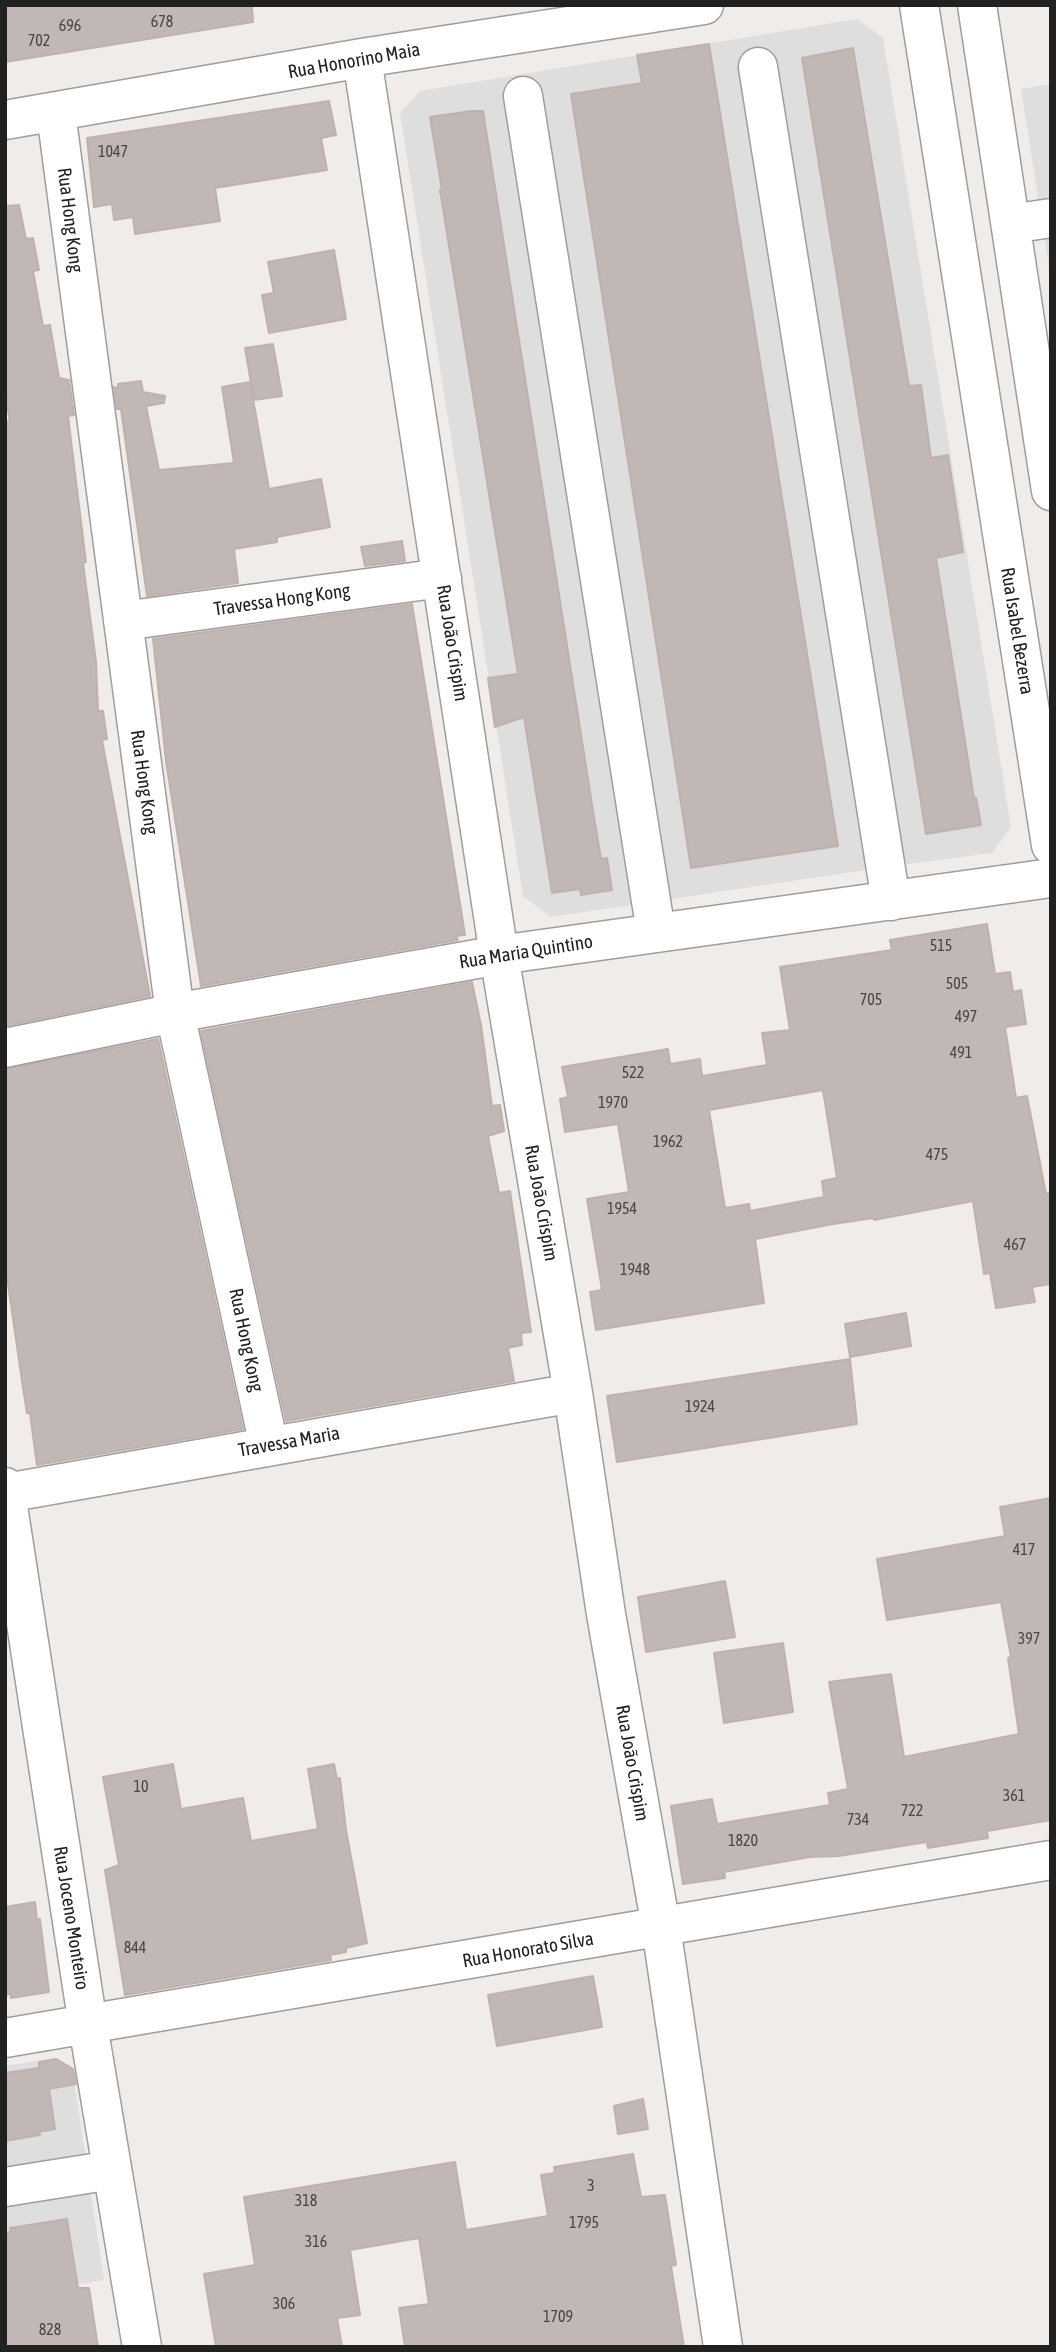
<!DOCTYPE html>
<html>
<head>
<meta charset="utf-8">
<style>
	body { margin:0 }
	#map { position:relative; width:1056px; height:2352px; overflow:hidden; background:#f0ece9; font-family:"Asap Condensed",sans-serif }
	canvas { display:block }
	.frame { position:absolute; inset:0; border:7px solid #212121; pointer-events:none }
</style>
</head>
<body>
<div id="map">
<canvas width="1056" height="2352"></canvas>
<div class="frame"></div>
</div>
<script>
const ctx = document.querySelector('canvas').getContext('2d');
ctx.lineJoin = 'round';
function fill(path, color) { ctx.fillStyle = color; ctx.fill(path, 'evenodd'); }
function trace(path, color, width, dash) { ctx.strokeStyle = color; ctx.lineWidth = width; ctx.lineCap = dash ? 'butt' : 'round'; ctx.setLineDash(dash || []); ctx.stroke(path); }
function label(font, color, halo, rows, align = 'center') {
  ctx.font = font + ' "Asap Condensed",sans-serif'; ctx.lineWidth = 7; ctx.setLineDash([]); ctx.textBaseline = 'middle'; ctx.strokeStyle = halo; ctx.fillStyle = color; for (const [text, x, y, turn = 0] of rows) {
    ctx.save(); ctx.translate(x, y); ctx.rotate((+turn || 0) * Math.PI / 180); ctx.textAlign = isNaN(turn) ? turn : align; if (halo) ctx.strokeText(text, 0, 0); ctx.fillText(text, 0, 0); ctx.restore();
  }
}
fill(new Path2D(`
	M857,19L883,38L1011,827L992,853L885,867L551,917L523,896L400,113L420,91Z
	M1051,84V280L1021,89Z
	M57,2058L72,2067L104,2280L5,2296V2066Z`), '#dfdedf');
const building = new Path2D(`
	M5,5H252L253,22L5,62Z
	M709,44L838,846L691,868L571,94L642,83L637,55Z
	M853,48L909,386L921,385L931,458L948,455L963,552L936,558L974,798H976L981,825L926,834L802,58Z
	M329,101L336,135L321,138L327,170L215,188L220,221L135,234L133,217L114,220L112,204L94,207L87,138Z
	M472,111H483L593,811L601,859L607,858L612,890L581,895L580,889L552,893L524,717L495,727L488,678L518,674L440,190H442L430,117Z
	M19,205L26,239L33,238L39,270L33,271L43,326L50,325L59,378L69,380L74,415L68,416L86,562L83,563L96,662L98,711H103L107,739L102,740L150,996L5,1026V421L10,422L5,391V206Z
	M334,250L346,319L269,333L262,295L274,293L268,262Z
	M273,344L282,396L254,400L245,348Z
	M141,381L143,392L165,396L164,403L146,406L159,470L234,463L222,387L250,382L269,489L321,479L330,527L277,537V542L234,549L238,583L147,596L121,409H117L114,387L118,388V384Z
	M402,541L405,561L365,566L361,547Z
	M412,604L465,935L456,936L458,940L201,986L166,761L153,639Z
	M987,924L995,974L1010,972L1013,992L1021,990L1026,1024L1005,1027L1016,1098L1027,1096L1046,1194L1051,1193V1284L1032,1287L1035,1302L996,1308L990,1273L984,1274L973,1201L874,1220L873,1218L833,1224L755,1239L764,1303L596,1330L590,1292L602,1290L587,1199L629,1192L618,1124L565,1132L560,1099L568,1097L562,1067L668,1049L670,1064L700,1059L702,1076L767,1065L762,1033L790,1030L780,967L892,950L890,940ZM823,1090L837,1178L822,1181L824,1197L750,1211L749,1204L725,1208L709,1110Z
	M472,982L481,1025L492,1106L500,1105L504,1131L488,1136L499,1193L510,1191L531,1332L521,1333L522,1345L508,1348L514,1381L286,1421L201,1031Z
	M158,1039L243,1429L37,1465L30,1413H27L23,1388L5,1263V1069Z
	M906,1313L911,1346L850,1357L845,1324Z
	M850,1359L857,1424L617,1462L607,1396Z
	M1051,1498V1820L987,1831L988,1838L928,1848L927,1842L839,1856L810,1857L724,1872L725,1878L683,1884L671,1806L712,1799L717,1824L830,1805L828,1793L848,1789L829,1682L891,1674L904,1757L1019,1734L1008,1658L1011,1657L1001,1602L887,1620L877,1559L1005,1536L1000,1507Z
	M725,1581L735,1637L646,1652L638,1597Z
	M783,1643L793,1712L724,1723L714,1653Z
	M173,1764L181,1809L243,1798L251,1841L318,1829L308,1769L334,1764L337,1779L340,1778L346,1830L367,1943L346,1948V1952L330,1955L331,1960L125,1995L105,1870L119,1865L103,1777Z
	M35,1902L37,1920L40,1919L49,1992L11,1998V1994L5,1995V1907Z
	M593,1976L602,2027L497,2046L488,1995Z
	M56,2059L73,2069L76,2084L49,2089L55,2129L39,2132L40,2135L5,2141V2073L39,2068V2062Z
	M643,2099L648,2129L618,2134L614,2106Z
	M633,2154L641,2197L665,2195L676,2265L671,2266L684,2347H405L399,2308L429,2304L419,2238L350,2250L360,2315L337,2318L342,2347H216L204,2274L255,2265L244,2197L455,2162L466,2230L548,2216L541,2175L555,2173L554,2167Z
	M67,2219L78,2288H89L98,2347H5V2233L11,2232L10,2228Z`);
fill(building, '#c1b7b6');
trace(building, '#c1b1ad', 2);
const minor = new Path2D(`
	M919,5L1051,845
	M977,5L1051,491
	M362,58L499,955L573,1393L606,1614L661,1927L723,2347
	M758,67L891,901
	M523,96L656,932
	M56,113L175,1013L269,1446
	M5,120L362,58L704,5
	M1011,224L1051,218
	M123,621L442,578
	M5,1048L175,1013L499,955L1051,878
	M5,1487L88,2025L142,2347
	M6,1493L573,1393
	M5,2038L1051,1860
	M5,2187L112,2170`);
trace(minor, '#9e9e9e', 41);
trace(minor, '#fff', 38);
label('16px', '#494646', null, [
	["678",162,22],
	["696",70,26],
	["702",39,41],
	["1047",113,152],
	["515",941,946],
	["505",957,984],
	["705",871,1000],
	["497",966,1017],
	["491",961,1053],
	["522",633,1073],
	["1970",613,1103],
	["1962",668,1142],
	["475",937,1155],
	["1954",622,1209],
	["467",1015,1245],
	["1948",635,1270],
	["1924",700,1407],
	["417",1024,1550],
	["397",1029,1639],
	["10",141,1787],
	["361",1014,1796],
	["722",912,1811],
	["734",858,1820],
	["1820",743,1841],
	["844",135,1948],
	["3",591,2186],
	["318",306,2201],
	["1795",584,2223],
	["316",316,2242],
	["306",284,2304],
	["1709",558,2317],
	["828",50,2330]
]);
label('19px', '#212121', '#fff', [
	["Rua Honorino Maia",354,61,-10],
	["Rua Hong Kong",70,220,83],
	["Travessa Hong Kong",282,600,-8],
	["Rua Isabel Bezerra",1017,631,81],
	["Rua João Crispim",452,643,81],
	["Rua Hong Kong",144,782,82],
	["Rua Maria Quintino",526,952,-9],
	["Rua João Crispim",541,1203,80],
	["Rua Hong Kong",246,1340,78],
	["Travessa Maria",289,1442,-10],
	["Rua João Crispim",632,1763,80],
	["Rua Joceno Monteiro",71,1918,81],
	["Rua Honorato Silva",528,1950,-10]
]);
</script>
</body>
</html>
